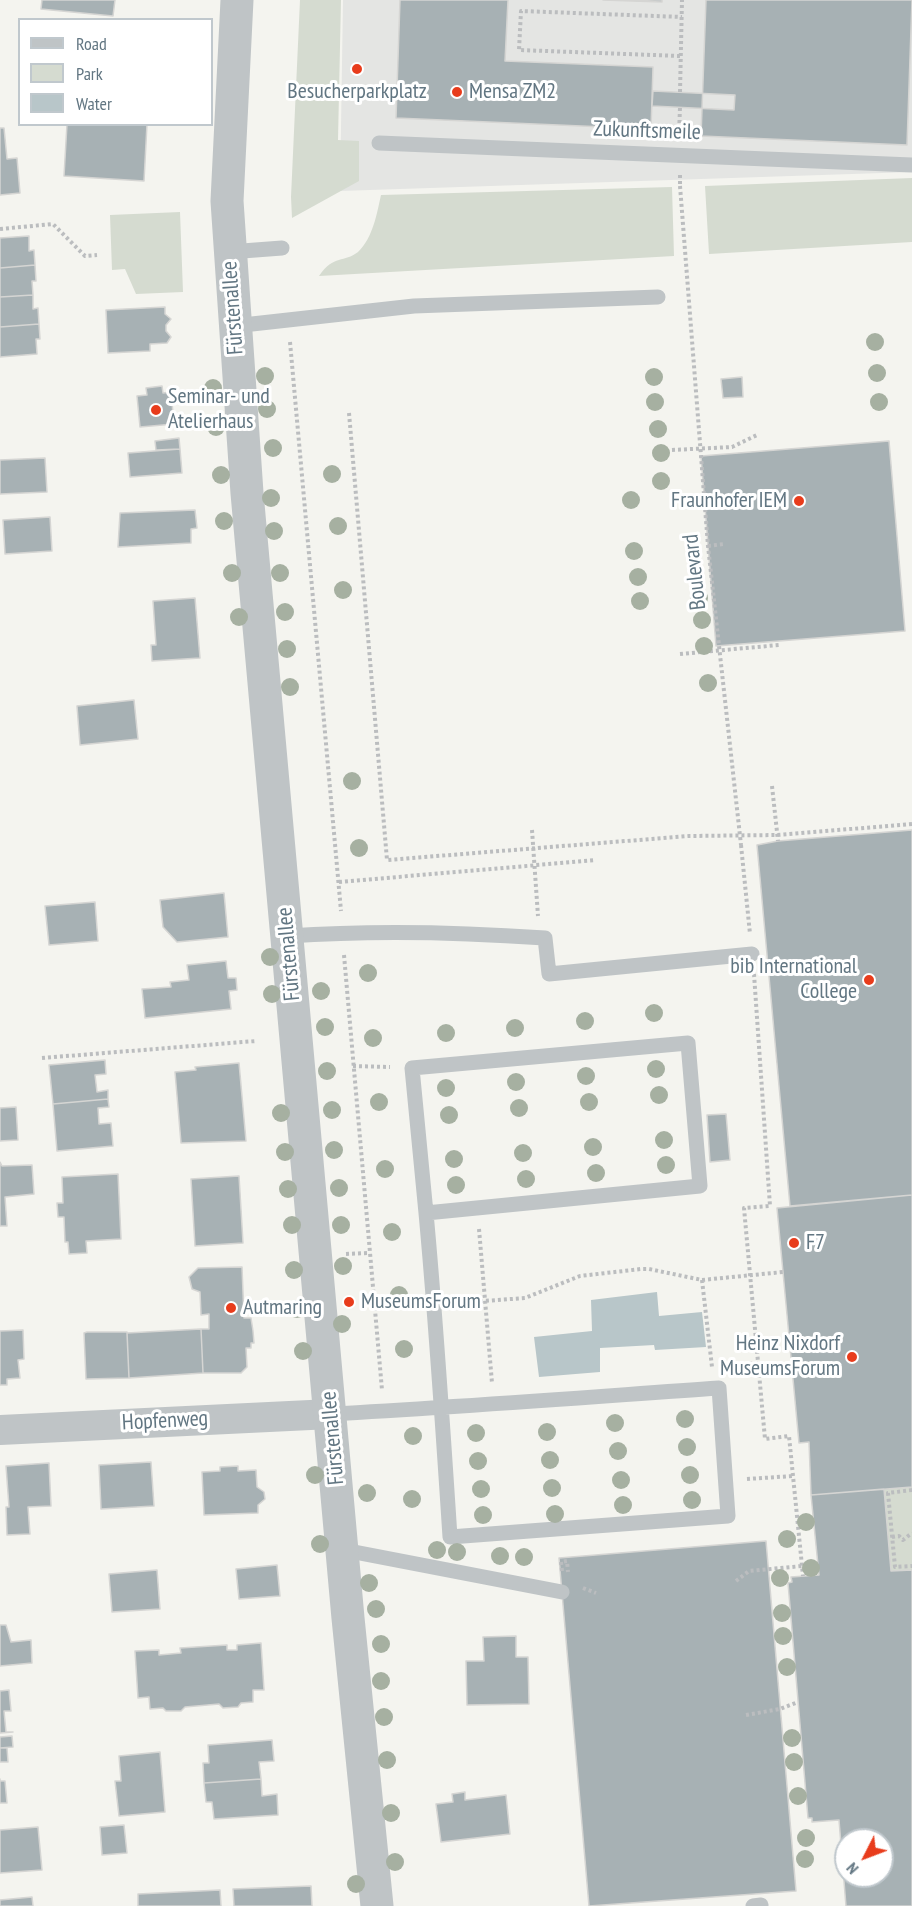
<!DOCTYPE html>
<html>
<head>
<meta charset="utf-8">
<style>
	body { margin:0 }
	#map { position:relative; width:912px; height:1906px; overflow:hidden; background:#f4f4ef; font-family:"PT Sans Narrow",sans-serif }
	canvas { display:block }
	.legend { position:absolute; left:18px; top:18px; width:195px; height:108px; box-sizing:border-box; background:#fff; border:2px solid #c0c8cd; margin:0; padding:8px 10px; list-style:none; font-size:18px; color:#627682 }
	.legend li { display:flex; align-items:center; gap:12px; height:30px }
	.legend b { width:30px; border:2px solid #c0c8cd }
	.north { position:absolute; left:834px; top:1828px; width:60px; height:60px; box-sizing:border-box; background:#fff; border:2px solid #c0c8cd; border-radius:50%; rotate:228deg; font-size:16px; font-weight:700; line-height:24px; text-align:center; color:#627682 }
	.north::after { content:''; display:block; margin:auto; width:21px; height:27px; background:#e83c1c; clip-path:polygon(50% 0,100% 100%,50% 72%,0 100%) }
</style>
</head>
<body>
<div id="map">
<canvas width="912" height="1906"></canvas>
<ul class="legend">
<li><b style="height:8px;background:#bfc4c6"></b>Road</li>
<li><b style="height:16px;background:#d5dbd0"></b>Park</li>
<li><b style="height:16px;background:#b8c6c9"></b>Water</li>
</ul>
<div class="north">N</div>
</div>
<script>
const ctx = document.querySelector('canvas').getContext('2d');
ctx.lineJoin = 'round';
function fill(path, color) { ctx.fillStyle = color; ctx.fill(path, 'evenodd'); }
function trace(path, color, width, dash) { ctx.strokeStyle = color; ctx.lineWidth = width; ctx.lineCap = dash ? 'butt' : 'round'; ctx.setLineDash(dash || []); ctx.stroke(path); }
function label(font, color, halo, rows, align = 'center') {
  ctx.font = font + ' "PT Sans Narrow",sans-serif'; ctx.lineWidth = 6; ctx.setLineDash([]); ctx.textBaseline = 'middle'; ctx.strokeStyle = halo; ctx.fillStyle = color; for (const [text, x, y, turn = 0] of rows) {
    ctx.save(); ctx.translate(x, y); ctx.rotate((+turn || 0) * Math.PI / 180); ctx.textAlign = isNaN(turn) ? turn : align; if (halo) ctx.strokeText(text, 0, 0); ctx.fillText(text, 0, 0); ctx.restore();
  }
}
fill(new Path2D(`
	M343,0H912V172L340,191Z`), '#e4e5e3');
fill(new Path2D(`
	M300,0H341L338,140L359,141V181L292,218L291,197Z
	M912,178V242L709,254L705,186Z
	M672,187L674,256L319,276C334,254 344,263 358,252C373,238 377,213 381,195Z
	M180,212L183,292L136,294L125,269L112,270L110,215Z
	M912,1487V1570L891,1571L884,1489Z`), '#d5dbd0');
fill(new Path2D(`
	M657,1292L659,1316L702,1312L706,1347L655,1350L654,1345L600,1348V1372L539,1377L534,1337L592,1331L591,1300Z`), '#b8c6c9');
const building = new Path2D(`
	M42,0H115L113,16L41,9Z
	M400,0H508L505,61L653,67L651,129L396,118Z
	M603,0H662V2Z
	M706,0H912L907,145L701,136Z
	M653,91L735,95L734,110L652,106Z
	M67,124H147L144,181L64,176Z
	M0,128H4L7,159L17,158L20,193L0,195Z
	M29,236V251L34,250L35,265L0,268V238Z
	M35,265L36,281H32L33,295L0,297V268Z
	M33,295V309L38,308L39,324L0,327V297Z
	M165,307V314L171,319L166,325V331L171,337L167,343L150,344V351L108,353L106,310Z
	M39,324L40,339H36L37,354L0,357V327Z
	M742,377L743,397L723,398L721,379Z
	M162,386L163,393L171,392L174,424L140,427L137,396L147,395L146,388Z
	M179,438L180,449L156,450L155,441Z
	M889,441L905,631L716,646L701,456Z
	M180,449L182,473L130,477L128,453Z
	M45,458L47,492L0,494V460Z
	M195,510L197,528L191,529V543L118,547L120,513Z
	M50,517L52,551L5,554L3,520Z
	M195,598L200,658L152,661L151,645H156L153,601Z
	M134,700L138,739L80,745L77,706Z
	M912,830V1195L790,1206L757,845L778,841Z
	M224,893L228,937L177,942L163,927L160,900Z
	M95,902L98,941L49,945L45,906Z
	M226,961L228,978H236L237,990L229,991L231,1009L145,1018L142,989L171,987L170,982L189,980L187,965Z
	M105,1060L106,1074L95,1075L97,1092L108,1090V1099L53,1104L49,1065Z
	M239,1063L246,1141L181,1143L175,1072L196,1070L195,1067Z
	M108,1099L109,1107L98,1108L99,1124L111,1123L113,1146L57,1151L53,1104Z
	M16,1107L18,1140L0,1141V1108Z
	M726,1114L730,1160L710,1162L707,1115Z
	M0,1162L2,1166L32,1165L34,1194L5,1197L7,1226H0Z
	M118,1174L121,1239L86,1241L87,1253L69,1254L68,1242H65L64,1217H58L57,1203H63L62,1177Z
	M239,1176L243,1243L195,1246L191,1179Z
	M912,1195V1487L811,1495L809,1442L799,1443L777,1208Z
	M242,1267L244,1318H251L253,1331L254,1343H251V1348H246L247,1367L241,1373H203L201,1329H209V1314L201,1315L200,1292L192,1289L189,1277L198,1268Z
	M201,1329L203,1373L129,1378L127,1333Z
	M23,1330L24,1359L18,1360L20,1378L7,1379V1385H0V1331Z
	M87,1332H127L129,1378L86,1379L84,1333Z
	M151,1462L154,1506L101,1509L99,1465Z
	M49,1463L51,1506L28,1507L30,1534L7,1535L6,1507H9L6,1466Z
	M238,1466V1471L256,1470L257,1487L264,1492L265,1499L258,1505V1513L204,1515L202,1472L220,1471V1467Z
	M884,1489L891,1571L912,1570V1906H846L839,1820L812,1822V1818H808L788,1583L792,1582L791,1577L819,1575L811,1495ZM846,1840H882V1876H846Z
	M766,1541L796,1891L589,1906L559,1558Z
	M277,1565L280,1596L239,1599L236,1569Z
	M157,1570L160,1609L112,1612L109,1574Z
	M0,1625H6L11,1642L31,1640L32,1663L0,1666Z
	M516,1636V1657H528L529,1704L467,1705L466,1661H484L483,1637Z
	M261,1643L264,1690H253V1702L241,1703L238,1707L223,1708L219,1704L185,1707L181,1711H166L163,1708L150,1709L149,1697L138,1698L135,1651L159,1650V1655L181,1653L180,1648L227,1645V1650H237V1645Z
	M9,1690L11,1711H4L6,1732H13L0,1733V1691Z
	M12,1736L13,1747L0,1748V1737Z
	M272,1740L274,1761L259,1762L261,1779L204,1783L203,1763H209L208,1745Z
	M0,1748H7L8,1762H0Z
	M160,1752L165,1812L119,1816L115,1781H121L119,1756Z
	M0,1779V1781H5L7,1803H0Z
	M261,1779L262,1796L277,1794L278,1815L214,1819L212,1802H206L204,1783Z
	M465,1792V1800L506,1795L510,1834L441,1842L436,1804L453,1802L452,1794Z
	M124,1825L127,1853L102,1855L100,1827Z
	M38,1827L42,1870L0,1873V1830Z
	M311,1886L312,1906H234L233,1889Z
	M220,1890L221,1906H138V1894Z
	M32,1897L33,1906H0V1900Z`);
fill(building, '#a7b1b4');
trace(building, '#d5d5d3', 1.5);
trace(new Path2D(`
	M680,56L519,50L521,11L682,17
	M680,92L682,0
	M679,135L680,107
	M680,175V186
	M0,229L53,224L85,256L97,255
	M290,342L341,911
	M349,413L387,860L689,836L777,835L912,824
	M672,450L732,447L757,435
	M708,546L724,544
	M680,654L779,645
	M772,786L778,841
	M532,830L538,916
	M741,845L750,934
	M339,882L596,860
	M344,955L382,1390
	M754,974L770,1206L744,1208L765,1439L789,1436L803,1576
	M42,1058L256,1041
	M353,1066L390,1067
	M479,1229L492,1383
	M346,1254L369,1253
	M702,1280L712,1367
	M456,1303L525,1298L580,1276L641,1269H649L702,1280L783,1272
	M725,1366L758,1363
	M747,1479L793,1476
	M912,1490L888,1493L895,1567L912,1566
	M892,1537L899,1536L903,1540L912,1533
	M562,1571L561,1562L567,1561L568,1572
	M736,1581L749,1571L802,1566
	M583,1588L596,1593
	M746,1715L780,1709L798,1702`), '#bbbdbf', 4, [3, 3]);
trace(new Path2D(`
	M379,143L912,165
	M229,252L282,248
	M234,326L414,306L658,297
	M288,936C373,930 460,932 545,938L549,974L752,954
	M688,1043L700,1186L426,1213L412,1068Z
	M331,1414C460,1407 590,1397 719,1388L728,1516L450,1537C443,1429 436,1321 426,1213
	M344,1550L562,1592
	M753,1906L761,1905`), '#bfc4c6', 15);
trace(new Path2D(`
	M0,1430L331,1414`), '#bfc4c6', 30);
trace(new Path2D(`
	M237,0L227,201L247,493L348,1618L377,1906`), '#bfc4c6', 33);
trace(new Path2D(`
	M680,186L708,546L741,845`), '#bbbdbf', 4, [3, 3]);
ctx.fillStyle = '#a6b0a1';
for (const [x, y] of [
	[875,342],
	[877,373],
	[265,376],
	[654,377],
	[213,388],
	[655,402],
	[879,402],
	[267,409],
	[216,427],
	[658,429],
	[273,448],
	[661,453],
	[332,474],
	[221,475],
	[661,481],
	[271,498],
	[631,500],
	[224,521],
	[338,526],
	[274,531],
	[634,551],
	[232,573],
	[280,573],
	[638,577],
	[343,590],
	[699,598],
	[640,601],
	[285,612],
	[239,617],
	[702,620],
	[704,646],
	[287,649],
	[708,683],
	[290,687],
	[352,781],
	[359,848],
	[270,957],
	[368,973],
	[321,991],
	[272,994],
	[654,1013],
	[585,1021],
	[325,1027],
	[515,1028],
	[446,1033],
	[373,1038],
	[656,1069],
	[327,1071],
	[586,1076],
	[516,1082],
	[446,1088],
	[659,1095],
	[379,1102],
	[589,1102],
	[519,1108],
	[332,1110],
	[281,1113],
	[449,1115],
	[664,1140],
	[593,1147],
	[334,1150],
	[285,1152],
	[523,1153],
	[454,1159],
	[666,1165],
	[385,1169],
	[596,1173],
	[526,1179],
	[456,1185],
	[339,1188],
	[288,1189],
	[292,1225],
	[341,1225],
	[392,1232],
	[343,1266],
	[294,1270],
	[399,1295],
	[297,1309],
	[342,1324],
	[404,1349],
	[303,1351],
	[685,1419],
	[615,1423],
	[547,1432],
	[476,1433],
	[413,1436],
	[687,1447],
	[618,1451],
	[550,1460],
	[478,1461],
	[315,1475],
	[690,1475],
	[621,1480],
	[552,1488],
	[481,1489],
	[367,1493],
	[412,1499],
	[692,1500],
	[623,1505],
	[555,1514],
	[483,1515],
	[806,1522],
	[787,1539],
	[320,1544],
	[437,1550],
	[457,1552],
	[500,1556],
	[524,1557],
	[811,1568],
	[780,1578],
	[369,1583],
	[376,1609],
	[782,1613],
	[783,1636],
	[381,1644],
	[787,1667],
	[381,1681],
	[384,1717],
	[792,1738],
	[387,1760],
	[794,1762],
	[798,1796],
	[391,1813],
	[806,1838],
	[805,1859],
	[395,1862],
	[356,1884]
]) { ctx.beginPath(); ctx.arc(x, y, 9, 0, 2 * Math.PI); ctx.fill(); }
for (const [x, y, r, color] of [
	[357,69,6,"#e83c1c"],
	[457,92,6,"#e83c1c"],
	[156,410,6,"#e83c1c"],
	[799,501,6,"#e83c1c"],
	[869,980,6,"#e83c1c"],
	[794,1243,6,"#e83c1c"],
	[349,1302,6,"#e83c1c"],
	[231,1308,6,"#e83c1c"],
	[852,1357,6,"#e83c1c"]
]) { const dot = new Path2D(); dot.arc(x, y, r, 0, 2 * Math.PI); ctx.fillStyle = color; ctx.fill(dot); trace(dot, '#fff', 2); }
label('22px', '#627682', '#fff', [
	["Besucherparkplatz",357,92,"center"],
	["Mensa ZM2",469,92],
	["Seminar- und",168,397],
	["Atelierhaus",168,422],
	["Fraunhofer IEM",787,501,"right"],
	["bib International",857,967,"right"],
	["College",857,992,"right"],
	["F7",806,1243],
	["MuseumsForum",361,1302],
	["Autmaring",243,1308],
	["Heinz Nixdorf",840,1344,"right"],
	["MuseumsForum",840,1369,"right"]
], 'left');
label('22px', '#627682', '#fff', [
	["Zukunftsmeile",647,131,2],
	["Fürstenallee",233,308,-94],
	["Boulevard",695,572,-96],
	["Fürstenallee",289,954,-95],
	["Hopfenweg",165,1421,-3],
	["Fürstenallee",333,1438,-95]
]);
</script>
</body>
</html>
